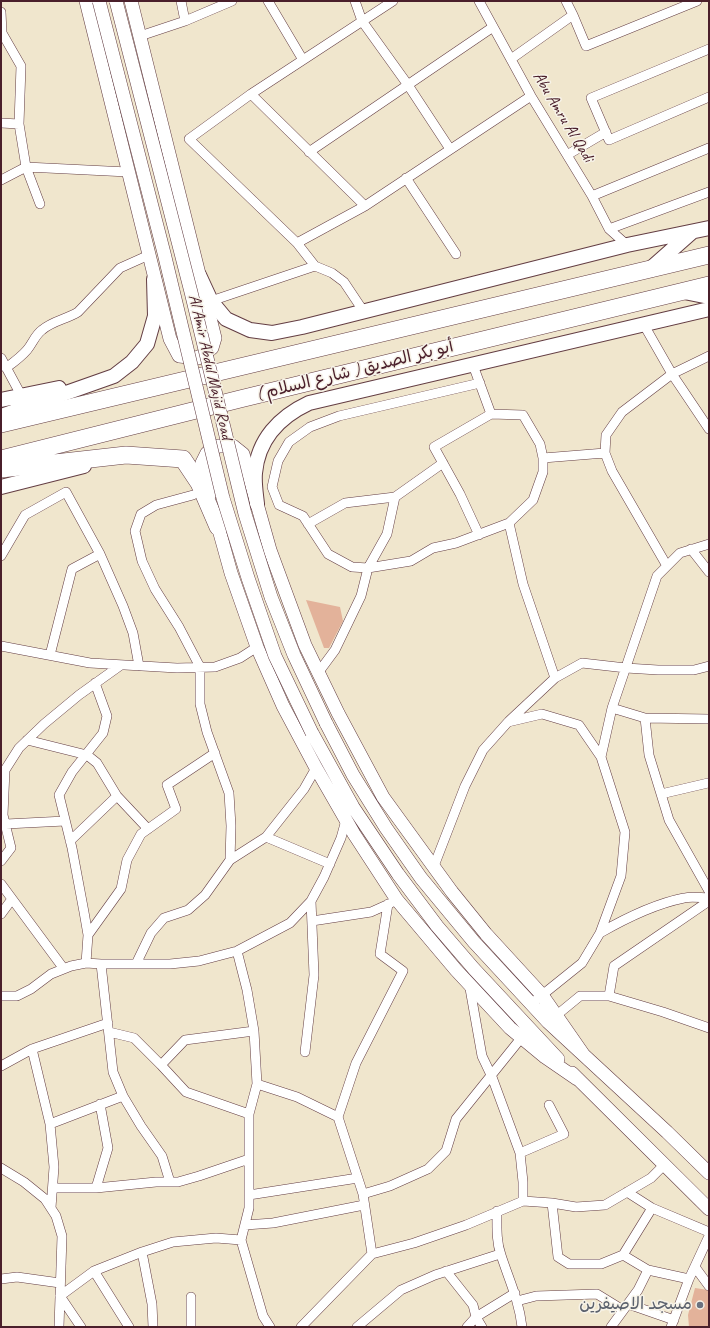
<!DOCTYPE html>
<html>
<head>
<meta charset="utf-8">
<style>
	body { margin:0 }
	#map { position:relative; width:710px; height:1328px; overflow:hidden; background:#f0e6cd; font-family:Caveat,sans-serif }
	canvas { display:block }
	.frame { position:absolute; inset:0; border:2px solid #4a1f2b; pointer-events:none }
</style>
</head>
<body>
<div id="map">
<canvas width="710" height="1328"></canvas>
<div class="frame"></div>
</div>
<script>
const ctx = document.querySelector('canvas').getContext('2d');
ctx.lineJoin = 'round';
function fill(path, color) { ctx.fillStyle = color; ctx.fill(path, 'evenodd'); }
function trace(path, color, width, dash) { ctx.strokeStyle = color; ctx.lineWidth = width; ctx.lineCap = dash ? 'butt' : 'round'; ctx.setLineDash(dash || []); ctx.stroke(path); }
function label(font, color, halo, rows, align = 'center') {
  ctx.font = font + ' Caveat,"Playpen Sans Arabic",sans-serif'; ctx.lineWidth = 3; ctx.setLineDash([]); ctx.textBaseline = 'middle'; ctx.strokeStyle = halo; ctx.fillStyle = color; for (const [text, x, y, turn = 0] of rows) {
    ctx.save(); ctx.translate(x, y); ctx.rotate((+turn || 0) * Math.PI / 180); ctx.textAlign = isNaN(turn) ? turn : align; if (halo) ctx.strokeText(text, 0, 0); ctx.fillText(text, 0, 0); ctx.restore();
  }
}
fill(new Path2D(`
	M306,600L340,607L343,621L329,648H324Z
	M695,1288L708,1290L709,1327H689L688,1315Z`), '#e3b29a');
const street = new Path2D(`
	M181,1L185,21
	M268,1L303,60
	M355,1L362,21L408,85L450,149
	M479,1L531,96L592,196L609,229L627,245
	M1,12L2,33L21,66L19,124L26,167L40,204
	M573,15L586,46L697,1
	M140,36L185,21L232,1
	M709,49L591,98L609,140L709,97
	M511,59L573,15L566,1
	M251,94L365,206
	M1,123L19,124
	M309,152L493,27
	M567,155L606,132
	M406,178L456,254
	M1,180L26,167L128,172
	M592,196L709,148
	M609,229L709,192
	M297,243L365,206L531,96
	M211,301L315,266
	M364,312L344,282L332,273L315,266L297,243L189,139L251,94L393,1
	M644,325L672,374L709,429
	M1,358L21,395
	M473,365L491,414L523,415L540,444L543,458V472L533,500L509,523L456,543L433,548L411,561L368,568L352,567L328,554L303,516L279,505L272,487L278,461L289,442L310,427L339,416L480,383
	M6,368C14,362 21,357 27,350C33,343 35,335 42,330C52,321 67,319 78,312L120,268L149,255
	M543,458L605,453
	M193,495L156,505L141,514L135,531L142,561L155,589L179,627L200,667V704L207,732L229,793L231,826L230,860
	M509,523L523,584L555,678
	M308,524L345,503L395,497L443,463
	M479,535L460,494L434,447L491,414
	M691,549L709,572
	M1,556L25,515L66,492L100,554L123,606L133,633L139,666
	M667,566L612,471L605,453L606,435L622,412L672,374L709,356
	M1,646L90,663L177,668L215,667L240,658L257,647
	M50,655L72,569L100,554
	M318,673L335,650L361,596L368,568L387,534L395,497
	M612,708L645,718L709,719
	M645,718L649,755L669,820L709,891
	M509,721L555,678L582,663L626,668L658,670H694L709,666
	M27,740L87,755L97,763L117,796L148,829
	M601,757L612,708L657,576L680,553L709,544
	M661,794L708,783
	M6,824L65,821
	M266,837L330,864
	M70,841L117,796
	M1,861L11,848L3,815L5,770L19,748L44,724L79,695L121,665
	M434,866L465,786L483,750L508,722L542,714L579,725L601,757L625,832L621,876L600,933L582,963L531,1004
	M1,884L64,969
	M1,914L12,899
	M312,921L371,912L391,903
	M600,933C626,918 654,904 684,898C692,896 701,898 709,898
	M88,935L121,889L127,860L141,834L176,809L167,785L215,753
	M237,951L247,990L254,1031L257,1084L249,1114V1208L241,1240L263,1316L270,1327
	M86,963L88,935L84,912L72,848L59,795L72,772L103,733L107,716L95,683
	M101,964L113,1072L123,1096L141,1126L162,1156L170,1182
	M136,964L151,933L164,918L188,910L205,895L230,860L266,837L304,789L316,768
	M469,983L482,1056L492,1077L520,1153L523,1182V1201
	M1,996H17L31,989L51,974L71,966L86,963L101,964H170L199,961L237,951L290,923L311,901L324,877L341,838L346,820
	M609,996L614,966L709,901
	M552,1019L580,996H609L663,1012L709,1028
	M109,1032L134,1038L161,1065L185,1040L254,1031
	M32,1049L50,1124L54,1167L51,1208
	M305,1052L314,975L311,901
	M161,1065L186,1092L249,1114
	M1,1066L32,1049L108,1023
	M257,1084L297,1097L338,1117
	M50,1124L123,1096
	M520,1153L564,1134L549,1105
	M1,1168L24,1182L45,1199L56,1216L62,1236L59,1327
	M53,1188H96L156,1182H178L199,1176L249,1159
	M96,1188L108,1148L100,1104
	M627,1192L652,1208L709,1232
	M363,1194L390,1186L428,1169L446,1151L456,1119L522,1037
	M249,1195L358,1178
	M552,1203L558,1257L569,1264H601L623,1255L652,1208
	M497,1211C497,1226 496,1241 501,1255C509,1280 519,1300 522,1327
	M245,1225L273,1223L364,1205
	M142,1252L152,1304L153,1327
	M372,1254L363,1194L338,1117L356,1063L403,971L380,954L388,904
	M623,1255L648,1270L689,1279
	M695,1267L709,1286
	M94,1271L129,1327
	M446,1271L473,1305L476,1317L482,1327
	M1,1279L17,1277L60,1283
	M517,1301L536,1296L597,1294L623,1310
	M628,1304L674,1320
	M81,1327L60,1296L94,1271L142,1252L173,1242L216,1238L241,1240
	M191,1327V1297
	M301,1327L372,1254L414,1243L466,1225L523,1201L552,1203L576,1207L605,1205L651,1178L665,1164
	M357,1327L401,1290L435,1275L500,1254
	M467,1327L476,1317L515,1293
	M611,1327L638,1290L648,1270
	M671,1327L689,1279L709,1236`);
const secondary = new Path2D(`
	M86,1L170,339L179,356L198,358L212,348L215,338L131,1
	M210,494L202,463L207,453L218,446H233L243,454L270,550L305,645L338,713L383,797L452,892L486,934L542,995L583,1054
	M216,519L231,573L257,647L283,706L316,768L354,834L397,900L456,970L510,1028L545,1057L577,1079
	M326,723L353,775L386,828L421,878L474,942L548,1022L667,1132L709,1173
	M312,733L353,807L398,874L437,926L474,969L558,1059
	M572,1073L709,1209`);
const primary = new Path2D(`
	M649,270L692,232
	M199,275L211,301L226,319L250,330L272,333L302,327L627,245L709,228
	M684,292L709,297
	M1,400L59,388
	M1,416L114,376L132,362L147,344L155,316L154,279
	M1,487L84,466
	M257,504C256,494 254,483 255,473C258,440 279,417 309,403L709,309`);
const highway = new Path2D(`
	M1,424L709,255
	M1,459L240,399L709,285
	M1,469L126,455L183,459L199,483L218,527`);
trace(street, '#633d43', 10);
trace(secondary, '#633d43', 14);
trace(primary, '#633d43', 16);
trace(highway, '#633d43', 18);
trace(street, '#fff', 9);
trace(secondary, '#fff', 13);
trace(primary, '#fff', 14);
trace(highway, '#fff', 17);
const secondaryBridge = new Path2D(`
	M99,1L164,253L223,498L248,578L275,656L312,733
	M116,1L191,292L245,514L271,597L294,655L326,723`);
trace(secondaryBridge, '#633d43', 14, []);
trace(secondaryBridge, '#fff', 13);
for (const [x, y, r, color] of [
	[700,1305,4,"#6b7280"]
]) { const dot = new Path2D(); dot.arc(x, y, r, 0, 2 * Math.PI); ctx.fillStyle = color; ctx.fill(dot); trace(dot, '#f7f3e8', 1.5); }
label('17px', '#4a1f2b', '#f7f3e8', [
	["Abu Amru Al Qadi",563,117,59],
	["Al Amir Abdul Majid Road",210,367,77],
	["( شارع السلام ) أبو بكر الصديق",355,371,-14]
]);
label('17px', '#5b616d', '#f7f3e8', [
	["مسجد الاصيفرين",692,1305]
], 'right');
</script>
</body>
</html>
